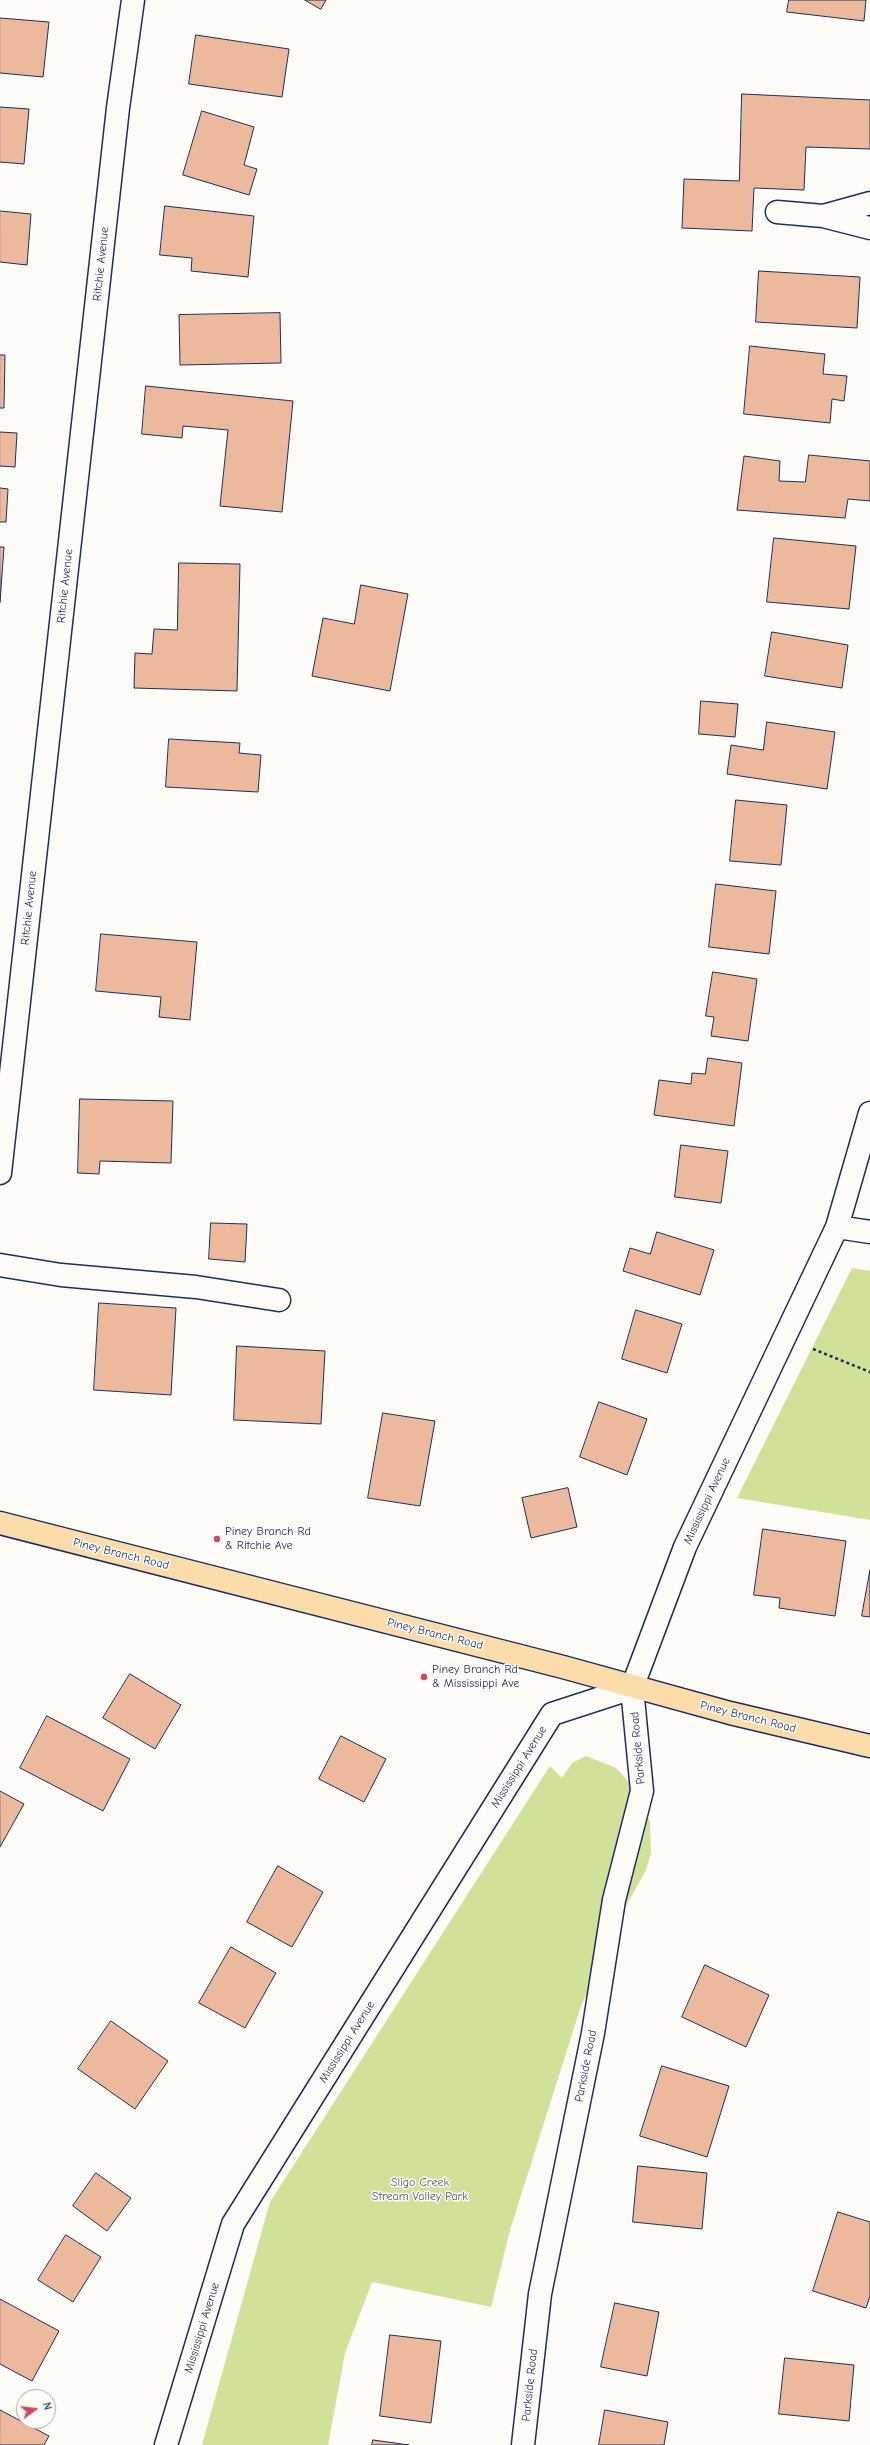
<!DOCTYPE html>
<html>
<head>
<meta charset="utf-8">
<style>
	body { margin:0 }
	#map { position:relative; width:870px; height:2445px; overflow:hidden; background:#fdfcf7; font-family:"Comic Neue",sans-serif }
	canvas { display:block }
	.north { position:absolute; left:16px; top:2389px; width:40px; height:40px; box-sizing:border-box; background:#fdfcf7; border:1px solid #a3aaba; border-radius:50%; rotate:75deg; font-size:11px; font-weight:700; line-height:16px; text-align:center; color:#1b2f5e }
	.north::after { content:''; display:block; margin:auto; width:14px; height:18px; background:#d1495b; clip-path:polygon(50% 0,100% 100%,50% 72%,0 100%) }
</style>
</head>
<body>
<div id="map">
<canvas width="870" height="2445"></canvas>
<div class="north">N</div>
</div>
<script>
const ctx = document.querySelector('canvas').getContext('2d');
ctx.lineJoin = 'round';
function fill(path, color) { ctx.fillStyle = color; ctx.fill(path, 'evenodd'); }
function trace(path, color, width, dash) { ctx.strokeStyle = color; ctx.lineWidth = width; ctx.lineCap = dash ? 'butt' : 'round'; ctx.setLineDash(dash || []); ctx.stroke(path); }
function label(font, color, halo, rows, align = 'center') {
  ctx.font = font + ' "Comic Neue",sans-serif'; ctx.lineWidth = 3; ctx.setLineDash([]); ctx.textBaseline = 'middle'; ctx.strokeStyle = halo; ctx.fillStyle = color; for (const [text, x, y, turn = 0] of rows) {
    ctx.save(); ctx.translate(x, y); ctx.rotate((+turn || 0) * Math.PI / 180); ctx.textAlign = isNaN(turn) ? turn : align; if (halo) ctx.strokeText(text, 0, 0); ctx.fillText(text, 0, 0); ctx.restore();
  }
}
fill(new Path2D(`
	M852,1268L870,1271V1520L737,1498Z
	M586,1756L616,1768L637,1791L650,1822L651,1853L646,1870L619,1919L580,2009L510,2230L491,2307L372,2282L345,2353L328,2445H202L270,2202L550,1766L562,1778L572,1763Z`), '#cfe297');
const building = new Path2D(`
	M305,0H326L321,9Z
	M789,0H866L864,21L787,12Z
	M0,18L49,22L43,77L0,73Z
	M196,35L289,49L282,97L189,84Z
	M742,94L870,100V149L806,147L804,190L754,188L752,231L682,228L684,179L739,181Z
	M0,107L29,109L24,164L0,162Z
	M202,111L254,127L244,165L257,169L249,195L183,175Z
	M165,206L254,216L248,277L191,271L192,258L160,255Z
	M0,211L31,214L27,265L0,262Z
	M759,271L860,277L857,328L756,322Z
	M280,313L281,363L180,365L179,315Z
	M750,346L825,354L823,374L847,376L844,401L832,399L830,423L744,414Z
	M0,355H5L4,408H0Z
	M146,386L293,401L282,512L220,506L228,430L183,426L182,438L142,434Z
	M0,432L17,433L15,467L0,466Z
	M809,455L870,461V501L848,499L845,518L737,510L744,456L780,461L779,481L805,482Z
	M0,488L8,489L6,522H0Z
	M774,538L856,546L849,609L767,602Z
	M0,547H4L0,602Z
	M179,563L240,564L237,691L134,688L135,653L152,654L154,629L177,630Z
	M361,585L408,594L390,691L312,676L323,618L354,624Z
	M772,632L848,645L842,688L765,676Z
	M701,701L738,704L735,737L699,734Z
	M767,722L835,732L827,789L727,774L731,745L763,750Z
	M169,739L240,743L239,753L261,755L258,792L166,787Z
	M736,800L787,805L781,865L730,861Z
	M716,884L776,891L769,954L709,947Z
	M101,934L197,942L190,1020L159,1017L161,997L96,991Z
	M713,972L757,979L748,1041L711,1036L714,1017L706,1016Z
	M708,1058L742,1063L734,1126L654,1115L659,1080L691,1084L692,1073L705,1074Z
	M80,1099L173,1101L171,1163L100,1161L99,1174L78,1173Z
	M681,1145L728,1151L721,1203L675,1197Z
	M211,1223L247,1224L245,1262L209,1259Z
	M657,1232L714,1250L700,1295L623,1271L630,1248L650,1254Z
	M99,1303L176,1308L171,1395L94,1390Z
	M636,1310L682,1324L667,1373L622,1359Z
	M237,1346L325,1351L321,1424L234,1420Z
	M599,1402L647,1419L627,1475L580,1457Z
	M383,1413L435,1421L420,1506L368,1498Z
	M568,1488L577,1527L531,1538L522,1498Z
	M763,1529L846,1541L835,1616L779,1608L780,1598L754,1595Z
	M870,1570V1617L862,1616Z
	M130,1674L181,1705L155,1749L103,1718Z
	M47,1716L130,1759L103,1811L20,1768Z
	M341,1736L386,1759L364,1802L319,1779Z
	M0,1791L24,1804L0,1847Z
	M278,1866L323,1892L292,1947L247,1922Z
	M231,1947L276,1973L245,2028L199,2003Z
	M705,1965L769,1995L746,2047L682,2017Z
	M111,2021L168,2061L135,2109L78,2069Z
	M662,2066L729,2086L707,2157L640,2136Z
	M638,2166L707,2173L702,2229L633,2222Z
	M96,2173L131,2198L107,2231L73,2206Z
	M838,2212L870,2222V2296L866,2308L813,2291Z
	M66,2235L101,2257L73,2302L38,2280Z
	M0,2299L59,2331L32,2381L0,2364Z
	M615,2303L659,2312L647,2376L601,2367Z
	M390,2335L441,2341L431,2423L380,2416Z
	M785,2358L854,2365L849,2421L779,2414Z
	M0,2410L49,2436L44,2445H0Z
	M605,2410L668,2422L664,2445H599Z
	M373,2440L409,2445H372Z`);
fill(building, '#ecb99d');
trace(building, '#1b2f5e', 1);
const minor = new Path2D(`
	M870,203L823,216L870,228
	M777,212L823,216
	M0,1173L118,108L133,0
	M837,1227L870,1232
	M0,1265L61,1275L196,1287L279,1300
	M166,2445L233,2224L552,1714L632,1688L685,1547L837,1227L870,1113
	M523,2445L540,2294L593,2033L614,1900L642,1791L632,1688`);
const major = new Path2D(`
	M0,1523L563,1667L730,1713L870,1746`);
trace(minor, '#1b2f5e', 25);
trace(major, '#1b2f5e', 25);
trace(new Path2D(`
	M813,1349L870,1372`), '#1b2f5e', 2.5, [3, 3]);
trace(minor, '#fdfcf7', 22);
trace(major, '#fddcac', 22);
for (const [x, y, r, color] of [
	[217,1539,4,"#d1495b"],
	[424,1677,4,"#d1495b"]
]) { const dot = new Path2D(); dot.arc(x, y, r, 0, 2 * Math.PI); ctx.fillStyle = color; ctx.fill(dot); trace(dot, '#fdfcf7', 1.5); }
label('12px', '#1b2f5e', '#fdfcf7', [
	["Ritchie Avenue",101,264,-84],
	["Ritchie Avenue",65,586,-84],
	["Ritchie Avenue",29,908,-84],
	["Mississippi Avenue",707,1501,-65],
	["Piney Branch Road",121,1554,14],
	["Piney Branch Road",435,1634,14],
	["Piney Branch Road",748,1717,14],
	["Parkside Road",638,1748,-95],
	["Mississippi Avenue",519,1767,-58],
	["Mississippi Avenue",347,2042,-58],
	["Parkside Road",586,2066,-79],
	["Mississippi Avenue",202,2328,-73],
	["Parkside Road",530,2385,-84]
]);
label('12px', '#1b2f5e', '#fdfcf7', [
	["Piney Branch Rd",225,1532],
	["& Ritchie Ave",225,1546],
	["Piney Branch Rd",432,1670],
	["& Mississippi Ave",432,1684]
], 'left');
label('12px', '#485c6c', '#fdfcf7', [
	["Sligo Creek",420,2183],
	["Stream Valley Park",420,2197]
]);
</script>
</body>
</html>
